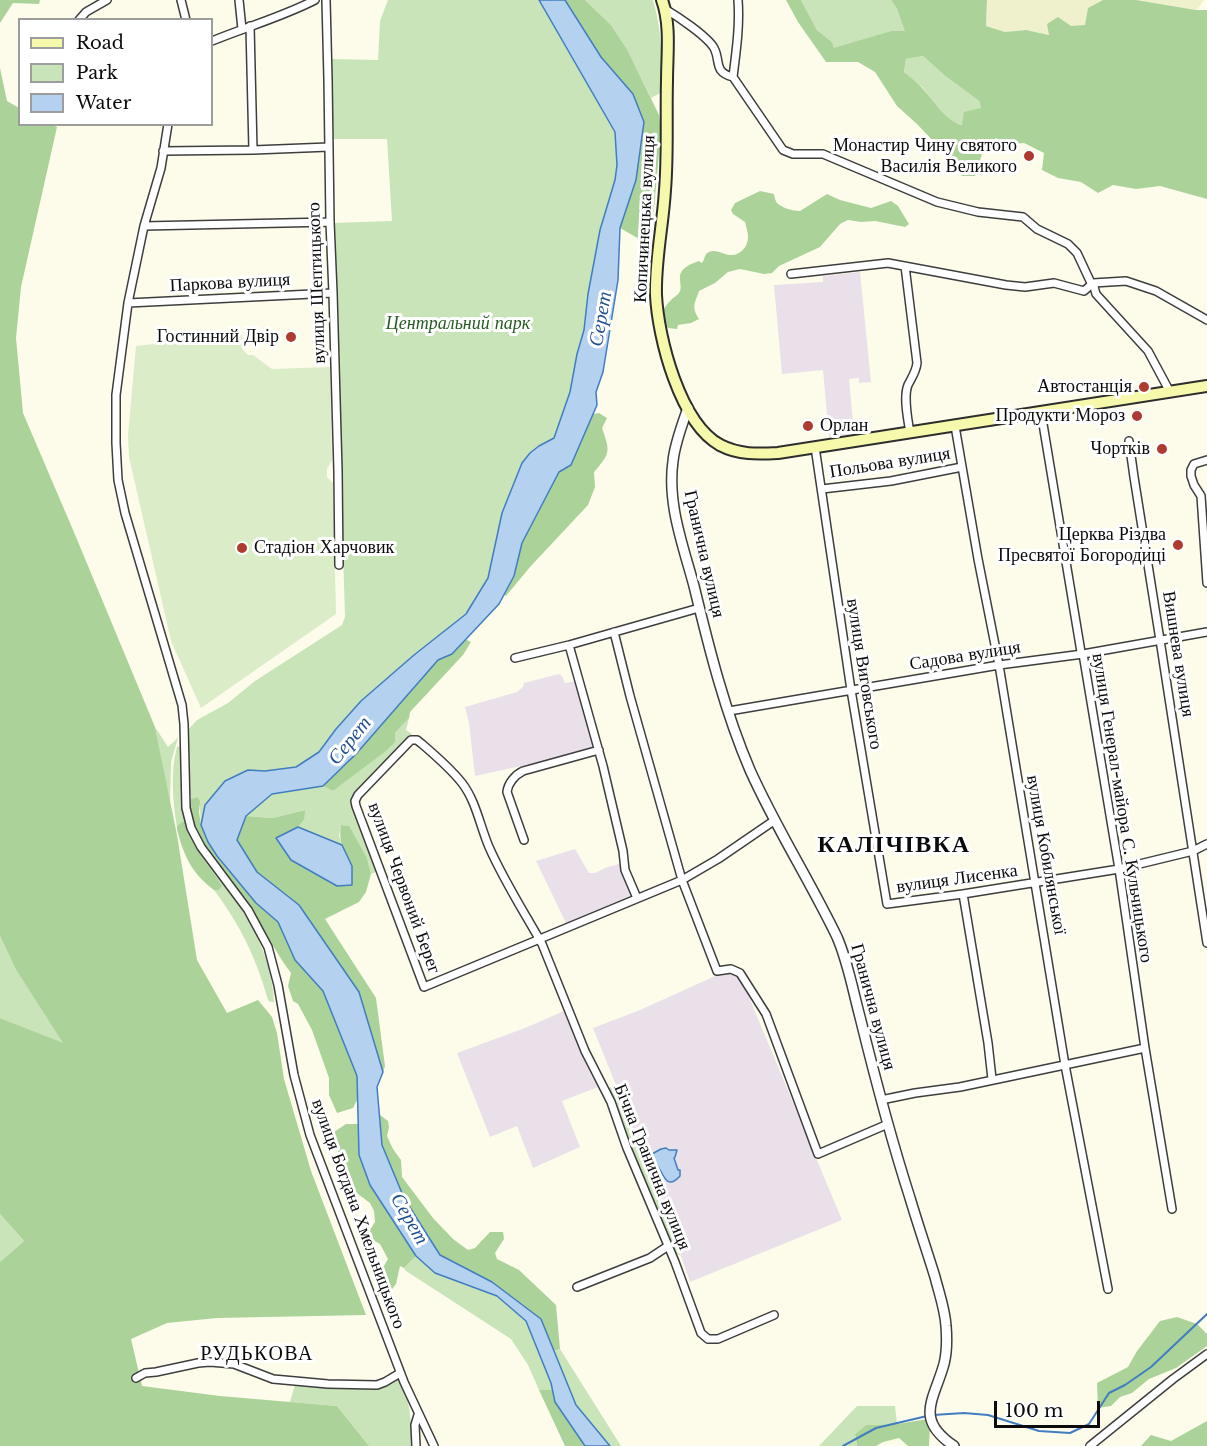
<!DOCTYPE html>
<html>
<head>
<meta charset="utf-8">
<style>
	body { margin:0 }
	#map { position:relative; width:1207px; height:1446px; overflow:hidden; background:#fdfceb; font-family:"Libre Baskerville",serif }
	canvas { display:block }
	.legend { position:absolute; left:18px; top:18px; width:195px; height:108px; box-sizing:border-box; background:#fff; border:2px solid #9d9d9d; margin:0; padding:8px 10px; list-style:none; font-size:18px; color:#0b0b0b }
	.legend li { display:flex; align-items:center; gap:12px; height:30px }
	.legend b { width:30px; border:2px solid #9d9d9d }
	.scale { position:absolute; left:994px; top:1401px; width:106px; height:27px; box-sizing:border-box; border:3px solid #0b0b0b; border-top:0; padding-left:8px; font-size:18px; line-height:21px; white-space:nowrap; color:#0b0b0b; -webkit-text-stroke:4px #fff; paint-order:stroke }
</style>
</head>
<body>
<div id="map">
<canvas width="1207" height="1446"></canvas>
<ul class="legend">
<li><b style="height:8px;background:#f6f8ab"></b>Road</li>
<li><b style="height:16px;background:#c9e4b8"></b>Park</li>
<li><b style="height:16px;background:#b4d1f0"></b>Water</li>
</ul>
<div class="scale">100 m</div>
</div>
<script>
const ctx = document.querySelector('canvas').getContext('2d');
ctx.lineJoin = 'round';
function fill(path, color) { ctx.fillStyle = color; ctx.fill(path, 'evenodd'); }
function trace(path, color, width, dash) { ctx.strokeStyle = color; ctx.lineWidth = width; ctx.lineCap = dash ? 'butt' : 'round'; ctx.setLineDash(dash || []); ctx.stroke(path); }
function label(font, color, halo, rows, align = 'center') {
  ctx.font = font + ' "Libre Baskerville",serif'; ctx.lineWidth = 6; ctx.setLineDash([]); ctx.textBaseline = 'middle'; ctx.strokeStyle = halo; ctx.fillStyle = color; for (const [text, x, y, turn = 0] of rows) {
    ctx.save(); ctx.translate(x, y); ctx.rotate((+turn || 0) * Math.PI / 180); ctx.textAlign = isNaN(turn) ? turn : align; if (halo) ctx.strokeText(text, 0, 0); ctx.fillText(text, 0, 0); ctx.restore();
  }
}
fill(new Path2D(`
	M860,272L871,382L859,383V378L849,379L854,434L829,437L823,370L782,374L774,285L823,282V276Z
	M559,674L562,676L565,683L577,681L593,745L590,749L567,756L475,776L469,723L465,707L517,692L523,687L524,683Z
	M575,849L589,873H595L605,868L622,863L633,896L566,923L536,861Z
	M724,972H732L741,978L842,1220L690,1282L658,1190L593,1028L640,1010Z
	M564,1011L589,1071L598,1087L562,1101L580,1147L533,1168L517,1126L490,1137L457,1053L525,1028Z`), '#e9e0e9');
fill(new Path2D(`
	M987,0H1204L1197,10L1136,0L1086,26H1071L1049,35L1026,30L1005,32L986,26Z`), '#eff1cd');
fill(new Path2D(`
	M388,0H539L615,132L617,165L615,180L600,230L588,294L584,330L577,354L570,392L554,438L539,446L502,513L488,578L466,614L414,655L361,701L336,729L319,752L296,767L265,771L248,770L205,805L201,825C200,817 201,803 197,797L191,799L188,730L197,720L228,703L255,681L342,625L345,617L333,223L392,221L387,139H331V59L378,60L380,21Z
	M585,0H653C662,30 662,61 662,92L651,98L627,49L611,25Z
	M801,0H891L897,9L906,31H891L834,49L832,42L817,30Z
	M923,56L944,75L979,101L981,108L963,125C943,121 934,101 922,87C916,82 910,77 904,72L906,59Z
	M409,718L406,730L412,734L351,801L378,871L371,874L367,858L348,826L341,825L339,836L342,845L298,827L304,820V810L272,818L246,816L273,794L323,786L333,791L385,752L395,733Z
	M155,727L168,747L178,738L171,762L170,804Z
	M180,746C182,753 182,762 182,770C182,789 182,808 187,827L177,828C173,802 170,773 177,747Z
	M217,877H219C247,914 272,954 274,1002H270L268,1000C256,957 240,925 214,890H219L222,886Z
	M0,936L16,970L64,1044L0,1018Z
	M616,1085L658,1190L680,1255L675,1254L671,1250L606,1089Z
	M0,1214L24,1241L0,1262Z
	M416,1256L435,1273L497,1296L526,1321L551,1383L553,1390H539L528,1365L511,1339L406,1271L404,1268Z
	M560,1349L621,1446H610L576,1405L554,1351Z
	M398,1380C411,1393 411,1428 413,1446H369L337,1406L290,1402L296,1381L341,1387Z
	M857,1406H895L897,1424L866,1425L855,1434L857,1446H819Z`), '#c9e4b8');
fill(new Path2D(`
	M0,0H40L39,4L13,3L0,23Z
	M565,0H585L611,25L627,49L659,115L661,130L653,220L648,244L620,228L636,180L633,94L601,57Z
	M786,0H801L817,30L832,42L834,48L891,31H905L897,9L891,0H987L986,26L1005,32L1026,30L1049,35L1047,24L1058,17L1071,26L1085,25L1088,8L1103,0H1136L1196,10H1207V199L1160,186L1136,189L1113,185L1098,193L1081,182L1058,178L1042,170L1044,153L1024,143L1007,145L996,138L982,154L975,176H962L945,154L918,125L897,106L875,72L858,62H826L798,22ZM923,56L944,75L979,101L981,108L964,112L962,125C944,120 935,102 923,89C917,82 910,77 904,72L906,59Z
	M0,68L7,101L19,108L20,124L52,125L57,127L21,287L16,338L23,413L76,537L155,727L177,835L197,960L227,1013L258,1000L272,1017L277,1033L284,1079L311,1171L366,1315L217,1318L167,1323L131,1339L142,1386L220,1396L337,1406L369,1446H0V1262L24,1241L0,1214V1018L63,1043L16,970L0,936Z
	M760,191L774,194C774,196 776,202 777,203C782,208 793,211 800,211L827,194L840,200L871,208L891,201L898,206L909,224L905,227L875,221L861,222L848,220L840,224L820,247L779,266L772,273L764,274L740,269L728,272L715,283L699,291C695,303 691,307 699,319L691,323L678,325L677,329L668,328C660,317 661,309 672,299C673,298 679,294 679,293C682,289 680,284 680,279C679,268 691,264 699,261L702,263C703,262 705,256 706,254C713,247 722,254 730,255C740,256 748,247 748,237C748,232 746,227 745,222L733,214L731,210L735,203Z
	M599,413L607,418L602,428C610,451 611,453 594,472L595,487L588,505L530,567L506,596L504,595L514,576L522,543L559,472L571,465L593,414Z
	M465,639L471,642L463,655L410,712L409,718L395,733V742L385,752L333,791L323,786L356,754L438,660L452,654Z
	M197,797L200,801L199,812L201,825L208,842L216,856L256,903L278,922L295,960L323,991L357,1076V1100L353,1108L337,1113L329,1095V1078L312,1030L298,1004L293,1001L288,986L291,973C275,952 264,928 249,906C240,894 231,881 222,869C209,853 195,838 191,818C190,812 191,805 191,799Z
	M305,810L304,820L298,827L277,838L292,860L337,886L352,866C344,850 338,843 341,825L349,826L367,858L371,874L366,892L359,902L325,919L376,998L385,1066L383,1072L358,992L299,905L257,872L237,840L246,816L272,818Z
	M182,822H184C190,830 192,840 197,849C205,862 215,873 222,886L219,890H214C191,872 185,858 177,830V826Z
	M380,1115L388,1121L389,1127L387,1136L393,1149L401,1160L402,1177L433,1218L453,1239L468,1250L475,1248L490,1232H503L504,1239L495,1253L497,1259L519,1270L556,1305L560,1349L554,1351L541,1319L492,1282L440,1255L403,1198L382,1145Z
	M346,1124H358L359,1155L370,1184L416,1256L404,1268L400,1266L396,1284L386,1297L376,1295L378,1276L388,1259L380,1244L366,1236L375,1222L374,1211L370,1203L350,1188L340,1155L332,1140L334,1132Z
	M1177,1317L1197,1324L1207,1334V1346L1176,1368L1149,1379L1132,1393L1120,1397L1111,1406L1098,1408L1097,1383L1128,1367L1137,1351L1160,1321Z
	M539,1390H553L555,1402L585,1446H565Z
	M928,1419L930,1426L929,1446H908L899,1438L883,1442L876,1446H857L855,1434L866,1425L897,1424Z
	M1207,1421V1446H1141L1151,1435L1171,1441Z`), '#abd399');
fill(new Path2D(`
	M242,334L243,350L248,355H253L272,369L330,367L332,460L327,469V477L333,483L336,614L201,708L171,641L129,457L128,435L136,346Z`), '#dbecc9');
const water = new Path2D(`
	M539,0H565L601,57L633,94L644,122L636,180L620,228L618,280L603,372L596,392L597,405L571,465L559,472L522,543L514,576L499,604L452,654L438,660L356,754L323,786L272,794L246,816L237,840L257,872L299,905L359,992L383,1072L377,1087L382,1145L404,1198L440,1255L492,1282L541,1319L576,1405L610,1446H585L555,1402L551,1383L526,1321L497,1296L435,1273L416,1256L370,1185L359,1155L357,1076L323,991L295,960L278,922L256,903L217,856L208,842L201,825L205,805L225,781L248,770L265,771L296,767L319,752L336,729L361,701L414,655L466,614L488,578L502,513L522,463L530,453L539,446L554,438L570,392L577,354L584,330L588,294L600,230L615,180L617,165L615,132Z
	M298,827L342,845L352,866V885L337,886L291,860L276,838Z
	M666,1148L669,1150H677L675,1157L674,1158L678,1170H680V1176C664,1194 663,1167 652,1159V1154L661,1149Z`);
fill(water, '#b4d1f0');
trace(water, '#417dc0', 1.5);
trace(new Path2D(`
	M933,1415L964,1413L988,1415L1039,1431L1070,1433L1089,1424L1109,1393L1125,1385L1151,1367L1207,1314
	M843,1446L876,1428L927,1416`), '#417dc0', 2);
const minor = new Path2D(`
	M181,0L186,20
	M239,0L242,29
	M326,0L328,79L330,222L333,293L338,471L339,565
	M665,9C677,16 707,36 714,48C721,61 713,72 733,77L783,150L793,154H823L937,202L978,212L1023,217L1037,229L1068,244L1077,253L1091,283H1093L1096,294L1148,351L1170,392
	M79,20L86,12L107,0
	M250,26L253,150
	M212,41C246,27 282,17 315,0
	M733,77C736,52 740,26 738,0
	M168,124L161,168L144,226L128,303L116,395V443L118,480L125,513L182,705L184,724L186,808L191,828L201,847L248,910L268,947L278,985L294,1075L310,1135L404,1382L434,1446
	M163,151L253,150L329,147
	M144,226L330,222
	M905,266L917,363C916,372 912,377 908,385C903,397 908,420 910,433
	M791,274L888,263L1006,285L1025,287L1054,283L1084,291L1093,283L1126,281L1156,291L1207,320
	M128,303L333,293
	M1041,412L1081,652L1083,654L1119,869L1145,1048L1172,1209
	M955,426L978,559L999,665L1065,1065L1108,1289
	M1129,441L1134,477L1160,640L1207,943
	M815,447L851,690L887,904L963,894L1119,869L1193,851L1207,844
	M1207,460L1194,464L1191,470V476L1194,485L1201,496L1207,583
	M822,489L891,481L962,467
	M614,632L630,696L682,880L717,971L731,969L740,973L766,1014L818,1154L888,1124
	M569,645L603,766L623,851L625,870L637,898
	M515,658L569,645L699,608
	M729,711L999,665L1083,654L1207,632
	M524,840L507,792C508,783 515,775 523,771L599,750
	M963,894L988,1043L992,1079
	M881,1100L915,1093L960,1087L1145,1048
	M577,1287L650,1258L668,1246
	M774,1315L718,1339H708L701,1333L675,1262L627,1148L611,1102L585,1051L542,944C524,912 504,881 489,847C480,826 476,801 462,783C451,769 436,756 422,744L417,740H411L358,795L355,801L356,806L424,987L682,880L718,859L775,820
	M136,1378L145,1373L156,1372L198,1363L210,1362L234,1364L273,1379L328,1384L377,1385L385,1382L400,1373
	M416,1446L415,1425L418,1415
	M1090,1446L1173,1379L1207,1354`);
const tertiary = new Path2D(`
	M688,408C682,425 675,443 673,461C667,504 683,545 694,586C709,648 725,712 750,770C776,828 810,881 837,937C848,962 853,991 860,1017C875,1078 891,1139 910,1198C918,1225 927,1251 935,1277C939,1293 945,1309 946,1326C947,1338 947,1352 944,1364C934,1400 914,1419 954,1446`);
const secondary = new Path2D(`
	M662,0C671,25 667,55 667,81C666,118 668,154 665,190C663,225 655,260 656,295C658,338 680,423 720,445C739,455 758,454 778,453L1207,386`);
trace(minor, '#3e3e3e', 10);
trace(tertiary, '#3e3e3e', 12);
trace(secondary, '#2d2d2d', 14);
trace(minor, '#fff', 7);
trace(tertiary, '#fff', 9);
trace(secondary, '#f6f8ab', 10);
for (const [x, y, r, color] of [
	[1029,156,6,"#ae3b30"],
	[291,337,6,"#ae3b30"],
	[1144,387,6,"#ae3b30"],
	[1137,416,6,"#ae3b30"],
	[808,426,6,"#ae3b30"],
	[1162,449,6,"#ae3b30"],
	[1178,545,6,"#ae3b30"],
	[242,548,6,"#ae3b30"]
]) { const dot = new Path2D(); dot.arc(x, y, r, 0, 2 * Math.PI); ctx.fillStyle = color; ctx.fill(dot); trace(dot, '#fff', 2); }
label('18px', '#0b0b0b', '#fff', [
	["Монастир Чину святого",1017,146],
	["Василія Великого",1017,167],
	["Гостинний Двір",279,337],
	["Автостанція",1132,387],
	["Продукти Мороз",1125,416],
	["Орлан",820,426,"left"],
	["Чортків",1150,449],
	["Церква Різдва",1166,535],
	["Пресвятої Богородиці",1166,556],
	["Стадіон Харчовик",254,548,"left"]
], 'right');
label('18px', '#0b0b0b', '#fff', [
	["Копичинецька вулиця",645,219,-87],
	["Паркова вулиця",230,283,-3],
	["вулиця Шептицького",317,283,-92],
	["Польова вулиця",890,463,-9],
	["Гранична вулиця",704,554,77],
	["Вишнева вулиця",1178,654,81],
	["Садова вулиця",965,656,-9],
	["вулиця Виговського",864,674,81],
	["вулиця Генерал-майора С. Кульчицького",1122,808,81],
	["вулиця Кобилянської",1046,855,80],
	["вулиця Лисенка",957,879,-8],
	["вулиця Червоний Берег",404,888,70],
	["Гранична вулиця",873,1007,75],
	["Бічна Гранична вулиця",652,1167,68],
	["вулиця Богдана Хмельницького",358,1214,70]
]);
label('italic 18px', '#265c22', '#fff', [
	["Центральний парк",458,324]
]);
label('italic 20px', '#205091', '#fff', [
	["Серет",601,319,-80],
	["Серет",350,741,-51],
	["Серет",409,1219,60]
]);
ctx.letterSpacing = '1.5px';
label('20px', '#0b0b0b', '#fff', [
	["РУДЬКОВА",257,1354]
]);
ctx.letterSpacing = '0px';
ctx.letterSpacing = '1.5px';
label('bold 24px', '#0b0b0b', '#fff', [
	["КАЛІЧІВКА",894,845]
]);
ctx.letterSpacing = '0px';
</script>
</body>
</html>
